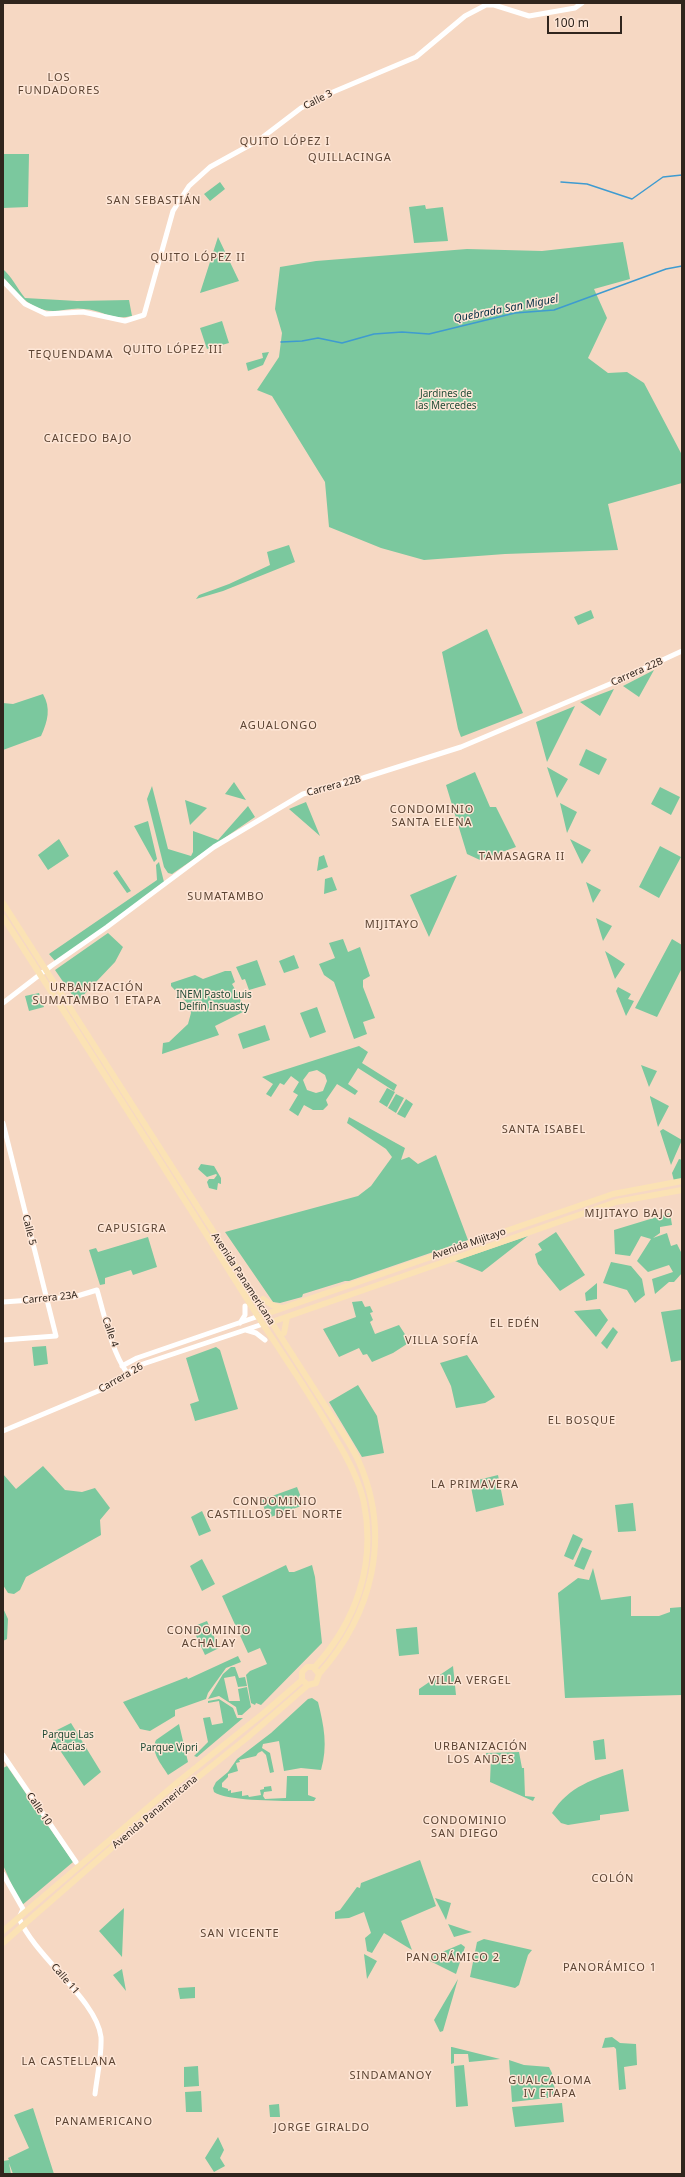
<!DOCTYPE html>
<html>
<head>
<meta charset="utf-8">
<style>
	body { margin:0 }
	#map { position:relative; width:685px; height:2177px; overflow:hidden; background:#f6d8c3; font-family:"Noto Sans",sans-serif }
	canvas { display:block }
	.frame { position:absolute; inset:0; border:4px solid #30251d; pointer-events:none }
	.scale { position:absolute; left:547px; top:16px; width:75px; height:18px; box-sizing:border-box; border:2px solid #30251d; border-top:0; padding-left:5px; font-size:12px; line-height:14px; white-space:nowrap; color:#30251d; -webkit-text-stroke:3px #fee6d6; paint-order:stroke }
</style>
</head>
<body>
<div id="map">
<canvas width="685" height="2177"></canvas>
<div class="frame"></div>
<div class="scale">100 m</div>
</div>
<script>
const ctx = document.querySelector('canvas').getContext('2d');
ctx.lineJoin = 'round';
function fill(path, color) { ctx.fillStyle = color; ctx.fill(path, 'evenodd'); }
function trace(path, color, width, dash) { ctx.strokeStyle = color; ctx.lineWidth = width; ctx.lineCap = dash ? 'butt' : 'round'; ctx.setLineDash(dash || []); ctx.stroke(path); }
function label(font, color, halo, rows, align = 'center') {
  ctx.font = font + ' "Noto Sans",sans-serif'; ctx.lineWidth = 3; ctx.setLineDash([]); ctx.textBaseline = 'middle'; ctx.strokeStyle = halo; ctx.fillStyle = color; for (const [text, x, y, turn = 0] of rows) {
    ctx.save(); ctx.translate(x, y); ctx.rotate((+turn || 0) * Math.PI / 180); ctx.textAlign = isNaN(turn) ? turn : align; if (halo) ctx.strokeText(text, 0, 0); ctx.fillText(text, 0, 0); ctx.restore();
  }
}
fill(new Path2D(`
	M3,154H29L28,207L3,208Z
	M220,182L225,189L210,201L204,194Z
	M425,205L426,209L443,207L448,241L414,243L409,207Z
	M218,237L239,281L200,293Z
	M623,242L630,279L594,289L607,318L588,358L608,373L627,372L644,383L682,455V483L608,504L618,550L505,554L424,560L381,548L329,527L325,482L272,396L257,390L279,357L282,333L275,309L280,267L316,261L467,249L542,251Z
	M3,269C12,277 17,288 25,298L77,301L129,300L132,316C110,321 104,310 84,309C74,307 63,311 53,311C29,310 18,293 3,277Z
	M222,321L229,343L207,349L200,328Z
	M269,352L263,365L248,371L246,363L263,358L262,353Z
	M289,545L295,562L223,591L196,599L199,595L229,584L270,565L267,552Z
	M591,610L594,618L578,625L574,617Z
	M487,629L523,713L461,737L458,729L442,652Z
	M654,670L639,697L623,686Z
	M614,689L600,716L580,702Z
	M43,694C51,708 48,721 41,736L3,750V703L13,704Z
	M575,706L547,762L536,722Z
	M586,749L607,759L599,775L579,765Z
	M547,767L568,779L557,798Z
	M475,772L490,807H496L516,847L480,860L467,854L446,785Z
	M234,782L246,800L225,794Z
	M152,786L168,849L191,856L193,852V831L218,840L248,806L255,817L172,874L168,873L164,867L147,799Z
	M660,787L680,797L671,815L651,804Z
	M185,800L207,808L190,825Z
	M306,802L320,836L289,809Z
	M560,803L577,812L567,833Z
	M148,821L157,859L154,862L134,826Z
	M59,839L69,856L48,870L38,855Z
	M570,839L591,850L582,864Z
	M660,846L681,857L659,898L639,887Z
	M324,855L328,867L317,871L319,857Z
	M159,862L164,882L116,920L55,961L49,954L157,880L156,865Z
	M117,870L131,891L127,893L113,873Z
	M457,875L429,937L410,895Z
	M332,877L337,890L324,894L325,879Z
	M586,882L601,890L593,903Z
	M596,918L612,926L603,941Z
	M108,933L123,947L115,962L77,1002L55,970Z
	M343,939L348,952L360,947L370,976L363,980V987L375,1018L363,1022L367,1034L354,1039L334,982L324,975L319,964L335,958L329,943Z
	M672,939L682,945V968L657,1017L635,1008Z
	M605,951L625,964L615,979Z
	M294,955L299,968L284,973L279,961Z
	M257,960L266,985L249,990L245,979L242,980L236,967Z
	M225,971H231L235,982L232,984L240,998L243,1012L215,1026L219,1035L162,1054L163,1043L169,1042L188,1024L191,1013L190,1006L171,986V983L195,975L203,979Z
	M618,987L631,994L628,999L634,1001L626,1016L616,991Z
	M39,993L44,1007L29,1011L25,996Z
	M317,1007L326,1032L310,1038L300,1013Z
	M265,1025L270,1040L243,1049L238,1034Z
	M359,1046L368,1052L362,1063L397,1085L394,1091L358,1068L348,1084L358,1091L355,1095L337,1084L326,1100L328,1105L323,1110H313L304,1105L298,1116L289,1110L298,1095L293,1092L299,1082L291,1076L284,1085L280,1083L271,1097L266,1094L273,1084L262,1077ZM317,1070L325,1075L327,1081L323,1091L316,1093L307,1090L303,1080L309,1072Z
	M641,1065L657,1071L649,1087Z
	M387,1088L395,1092L387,1107L379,1102Z
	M396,1094L404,1098L396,1113L388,1108Z
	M650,1096L669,1106L658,1127L650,1097Z
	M406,1099L413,1104L405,1118L397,1114Z
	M349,1117L405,1148L401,1160L409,1157L418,1164L436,1155L468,1240L349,1281H345L303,1294L302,1297L280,1303L273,1302L225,1232L358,1196L371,1186L392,1157L386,1149L347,1123Z
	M663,1129L682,1140L671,1165L660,1131Z
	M679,1159L682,1160V1179L674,1181L672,1173Z
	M201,1164L214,1166L221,1178V1184L218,1183L217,1190L209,1188L207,1182L209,1179H214L217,1175L216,1174L207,1177L198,1169Z
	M670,1213L672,1225L660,1227V1233L653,1238L667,1233L671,1246L677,1244L682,1254V1273L674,1282H669L655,1294L652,1279L673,1272L669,1265L648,1272L637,1261L651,1239L641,1236L630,1256L615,1254L614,1230Z
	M556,1232L585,1275L560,1291L538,1264L535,1254L542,1250L538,1244Z
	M528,1236L482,1272L455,1261Z
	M148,1237L157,1267L133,1275L131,1270L105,1278V1284L100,1285L89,1250L96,1248L98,1252Z
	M611,1262L631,1266L642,1279L645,1295L635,1303L627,1290L603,1283Z
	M597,1283V1299L586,1301L585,1293Z
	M362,1301L365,1307L370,1306L373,1312L370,1313L373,1320L370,1322L375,1334L399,1325L410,1342L393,1353L372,1362L367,1354L363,1355L359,1348L339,1357L323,1329L356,1317L352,1302Z
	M600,1309L608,1320L596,1337L574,1311Z
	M682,1309V1360L671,1362L661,1312Z
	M613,1327L618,1332L607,1349L601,1343Z
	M46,1346L48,1364L34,1366L32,1347Z
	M216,1347L220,1350L238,1409L195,1421L190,1404L199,1401L186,1358Z
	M467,1355L495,1397L485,1403L456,1408L451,1386L440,1363Z
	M358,1385L377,1416L384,1453L362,1457L329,1402Z
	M43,1466L65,1490L82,1492L95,1488L110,1508L100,1520L101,1535L26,1577L20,1590L14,1594L8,1593L3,1585V1474L16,1489Z
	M498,1475L504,1505L476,1512L470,1482Z
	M297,1487L304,1505L268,1518L261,1500Z
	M633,1503L636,1531L618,1532L615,1505Z
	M202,1511L211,1531L199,1536L191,1517Z
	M573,1534L583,1539L573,1560L564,1556Z
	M582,1547L592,1551L584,1570L574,1566Z
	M202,1559L215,1584L202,1591L190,1566Z
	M286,1565L289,1572H294L312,1565L315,1577L322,1643L261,1705L256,1703L255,1705L251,1703L246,1675L250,1671L267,1664L260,1648L248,1653L222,1596Z
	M593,1568L601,1600L631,1596V1616H659L670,1612V1608L682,1607V1695L565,1698L558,1593L578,1578L589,1580Z
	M3,1608L8,1619L7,1639L3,1641Z
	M207,1621L219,1648L205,1655L192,1627Z
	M417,1627L419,1654L399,1656L396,1629Z
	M238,1656L241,1662L226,1668L208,1693L206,1699L175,1710V1716L150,1731L140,1729L123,1702L187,1677L188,1679Z
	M453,1666L456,1695H419V1689Z
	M231,1667H235L239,1678L245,1677L247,1686L238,1687L235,1676L224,1678L229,1701H240L238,1689L247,1687L251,1707L242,1715H238L236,1707L219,1696L208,1699L223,1674Z
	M312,1698L318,1702C324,1726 328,1746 321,1770L301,1768L284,1771L279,1741L263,1744L262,1748L270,1753L274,1772L270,1773L266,1755L262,1751L258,1753L256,1756L239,1760L240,1762L236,1763L238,1771L228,1774V1777L222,1783V1787L228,1789V1791L231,1790V1793L242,1791V1796L248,1795L249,1797L261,1795L260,1790L264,1789V1787L271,1786L272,1791L264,1792L263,1796L265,1799L286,1798L287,1776H308V1795L316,1798L314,1801C295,1801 227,1802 214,1792L213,1788L216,1782L228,1772L237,1759L271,1733L308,1699Z
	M219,1699L233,1708L237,1718H243L197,1757L194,1756L208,1742L203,1718L210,1717L212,1725L223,1723L219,1701L208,1703V1701Z
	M71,1723L101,1772L84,1786L49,1734Z
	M179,1724L188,1762L168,1775C162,1765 150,1752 156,1740Z
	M604,1739L606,1759L595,1760L593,1741Z
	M519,1752L522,1768H524L525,1796L535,1797L533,1801L490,1782L491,1757H487L486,1753Z
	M7,1766L73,1862L21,1906L3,1865V1768Z
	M623,1769L629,1811L600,1815V1820L568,1825L561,1823L552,1813C569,1786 594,1779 623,1769Z
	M420,1860L436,1906L401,1921L412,1950L384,1933L372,1953L367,1951L365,1938L371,1933L364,1912L349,1918L335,1919V1912L340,1910L357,1887L360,1888L361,1883Z
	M435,1898L451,1903L446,1920Z
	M124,1908L122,1957L99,1931Z
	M448,1924L472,1932L454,1937Z
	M484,1939L532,1950L528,1955L519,1985L515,1988L470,1977L477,1942Z
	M461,1944L465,1947L456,1974L426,1959Z
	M364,1954L377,1961L367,1979Z
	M122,1969L126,1991L113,1975Z
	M458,1979L443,2031L440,2032L434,2020Z
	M195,1987V1998L180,1999L178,1988Z
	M612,2037L620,2043L636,2044L637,2065L624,2067L626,2089L619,2090L616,2049L614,2047L602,2048L605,2038Z
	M451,2047H452L500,2059L469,2062L468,2054H454V2063L451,2064Z
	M509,2060L524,2065L549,2067L552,2073L556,2097L512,2102Z
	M464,2065L468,2106L456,2107L454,2066Z
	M198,2066L199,2086L184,2087V2067Z
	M201,2091L202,2112H186L185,2092Z
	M562,2103L564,2122L515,2127L512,2107Z
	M279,2104L280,2117H270L269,2105Z
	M33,2108L54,2174H13L9,2163L11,2174H3V2161L9,2160L8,2158L29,2148L14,2115Z
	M218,2137L224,2150L220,2158L225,2166L214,2172L205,2158Z`), '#7bc89e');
trace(new Path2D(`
	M561,182L587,184L632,199L663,177L682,175
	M281,342L302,341L318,338L342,343L374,334L402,332L429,334L515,313L554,310L666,269L682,266`), '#3e9bd0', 1.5);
trace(new Path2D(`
	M3,281L25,304L46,314L83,312L125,321L144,315L173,211L189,186L210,167L259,140L301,108L333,92L416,57L465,16L486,5H494L529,16L575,8L582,3
	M3,1003L51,966L107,927L214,847L303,794L363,778L461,747L617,681L682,651
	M3,1123L56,1336L3,1340
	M3,1302L74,1297L97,1290C105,1317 111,1350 127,1373
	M240,1323L245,1315V1306
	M246,1330L256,1333L265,1340
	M122,1366L137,1358L259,1316
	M3,1431L103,1389L140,1365L263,1324
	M3,1755L76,1862
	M3,1874L23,1909L19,1918C35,1957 97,2000 101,2037C102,2055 97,2076 95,2094`), '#fff', 5);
trace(new Path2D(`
	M3,903L331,1415C341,1430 352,1446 359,1462C392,1537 372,1615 319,1674
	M3,917C89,1050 175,1184 259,1318C284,1357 311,1395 334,1436C347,1457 359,1479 364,1503C376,1565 356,1622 314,1668
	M263,1299L272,1305L282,1308
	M263,1315L613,1194L682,1181
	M269,1323L616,1202L682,1190
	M284,1333L287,1317
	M3,1931L179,1781L265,1712L302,1680
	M3,1943L130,1832L248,1737L308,1685L316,1683L319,1674L313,1667H307L302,1672V1680L308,1685`), '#fbe2b4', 6);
label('10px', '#30251d', '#fee6d6', [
	["Calle 3",318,100,-27],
	["Carrera 22B",637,672,-24],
	["Carrera 22B",334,786,-15],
	["Calle 5",29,1230,76],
	["Avenida Mijitayo",469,1244,-19],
	["Avenida Panamericana",243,1279,57],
	["Carrera 23A",50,1298,-6],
	["Calle 4",110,1332,71],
	["Carrera 26",121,1378,-30],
	["Calle 10",39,1809,56],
	["Avenida Panamericana",155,1812,-40],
	["Calle 11",65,1979,49]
]);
label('10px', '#234c37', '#fee6d6', [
	["Jardines de",446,394],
	["las Mercedes",446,406],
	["INEM Pasto Luis",214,995],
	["Delfín Insuasty",214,1007],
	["Parque Las",68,1735],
	["Acacias",68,1747],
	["Parque Vipri",169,1748]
]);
ctx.letterSpacing = '1px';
label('11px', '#5c4433', '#fee6d6', [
	["LOS",59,78],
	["FUNDADORES",59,91],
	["QUITO LÓPEZ I",285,142],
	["QUILLACINGA",350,158],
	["SAN SEBASTIÁN",154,201],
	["QUITO LÓPEZ II",198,258],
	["QUITO LÓPEZ III",173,350],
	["TEQUENDAMA",71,355],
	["CAICEDO BAJO",88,439],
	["AGUALONGO",279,726],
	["CONDOMINIO",432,810],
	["SANTA ELENA",432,823],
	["TAMASAGRA II",522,857],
	["SUMATAMBO",226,897],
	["MIJITAYO",392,925],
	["URBANIZACIÓN",97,988],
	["SUMATAMBO 1 ETAPA",97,1001],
	["SANTA ISABEL",544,1130],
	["MIJITAYO BAJO",629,1214],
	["CAPUSIGRA",132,1229],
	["EL EDÉN",515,1324],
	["VILLA SOFÍA",442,1341],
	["EL BOSQUE",582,1421],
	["LA PRIMAVERA",475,1485],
	["CONDOMINIO",275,1502],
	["CASTILLOS DEL NORTE",275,1515],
	["CONDOMINIO",209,1631],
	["ACHALAY",209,1644],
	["VILLA VERGEL",470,1681],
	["URBANIZACIÓN",481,1747],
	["LOS ANDES",481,1760],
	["CONDOMINIO",465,1821],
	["SAN DIEGO",465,1834],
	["COLÓN",613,1879],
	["SAN VICENTE",240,1934],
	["PANORÁMICO 2",453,1958],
	["PANORÁMICO 1",610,1968],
	["LA CASTELLANA",69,2062],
	["SINDAMANOY",391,2076],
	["GUALCALOMA",550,2081],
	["IV ETAPA",550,2094],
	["PANAMERICANO",104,2122],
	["JORGE GIRALDO",322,2128]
]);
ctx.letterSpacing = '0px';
label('italic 11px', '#052f45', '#fee6d6', [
	["Quebrada San Miguel",506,309,-11]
]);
</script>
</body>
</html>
